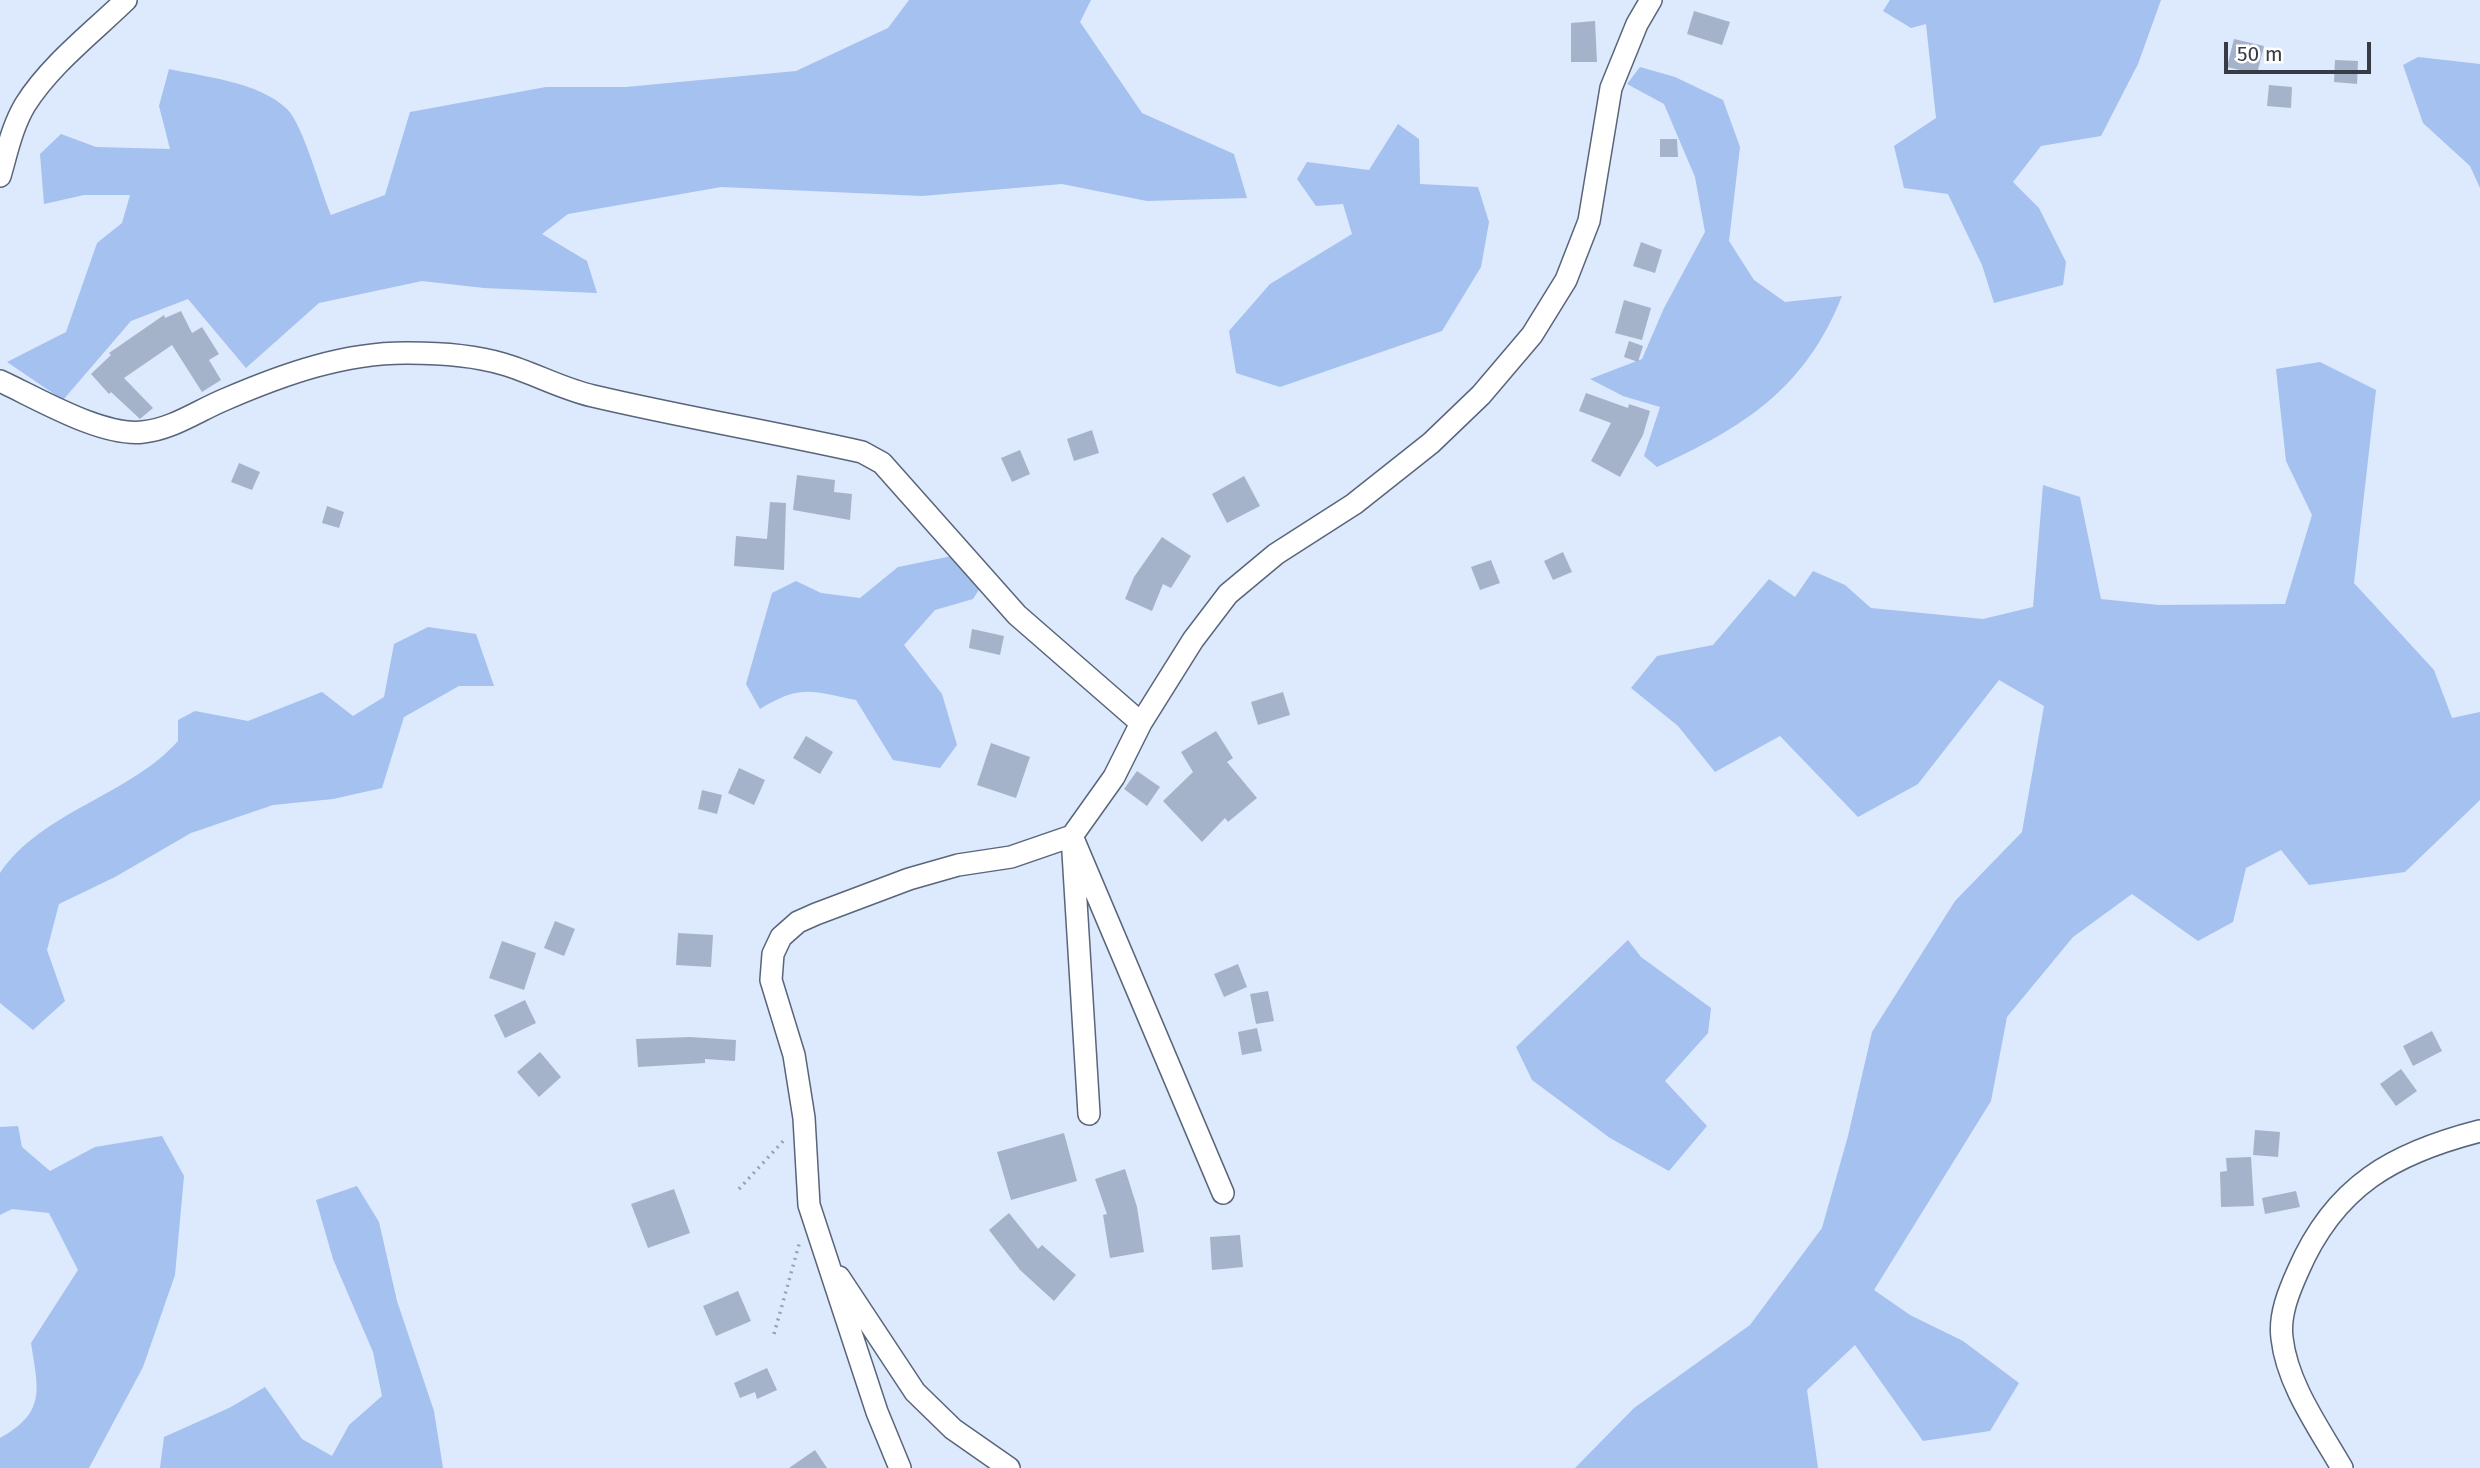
<!DOCTYPE html>
<html>
<head>
<meta charset="utf-8">
<style>
	body { margin:0 }
	#map { position:relative; width:2480px; height:1468px; overflow:hidden; background:#dde9fc; font-family:"Fira Sans",sans-serif }
	canvas { display:block }
	.scale { position:absolute; left:2224px; top:42px; width:147px; height:32px; box-sizing:border-box; border:4px solid #363b45; border-top:0; padding-left:9px; font-size:21px; line-height:24px; white-space:nowrap; color:#363b45; -webkit-text-stroke:5px #fff; paint-order:stroke }
</style>
</head>
<body>
<div id="map">
<canvas width="2480" height="1468"></canvas>
<div class="scale">50 m</div>
</div>
<script>
const ctx = document.querySelector('canvas').getContext('2d');
ctx.lineJoin = 'round';
function fill(path, color) { ctx.fillStyle = color; ctx.fill(path, 'evenodd'); }
function trace(path, color, width, dash) { ctx.strokeStyle = color; ctx.lineWidth = width; ctx.lineCap = dash ? 'butt' : 'round'; ctx.setLineDash(dash || []); ctx.stroke(path); }
fill(new Path2D(`
	M909,0H1091L1080,22L1142,113L1234,154L1247,198L1147,201L1062,184L922,196L721,187L568,214L542,234L587,261L597,293L484,288L422,281L319,303L246,368L188,299L131,321L63,400L7,362L66,332L97,243L122,223L130,195H84L44,204L40,154L61,134L96,147L170,149L159,106L169,69C205,77 259,82 287,109C303,124 321,192 331,215L385,195L410,112L546,87H626L796,71L888,28Z
	M1890,0H2161L2138,64L2101,136L2041,146L2013,182L2039,208L2066,262L2063,285L1994,303L1982,265L1948,194L1904,188L1894,146L1936,118L1926,24L1911,28L1883,11Z
	M2418,57L2480,64V188L2470,166L2423,123L2403,65Z
	M1640,67L1675,77L1723,100L1740,147L1729,241L1754,280L1785,302L1842,296C1805,389 1744,427 1657,467L1644,456L1660,407L1623,396L1590,379L1642,359L1664,308L1705,232L1695,177L1664,104L1627,84Z
	M1398,124L1419,139L1420,184L1478,187L1489,222L1481,267L1442,331L1280,387L1236,373L1229,331L1270,284L1352,234L1343,204L1316,206L1297,179L1307,162L1369,170Z
	M2320,362L2376,390L2354,583L2434,670L2452,718L2480,712V800L2405,872L2309,885L2281,850L2246,868L2233,922L2198,941L2132,894L2073,937L2007,1017L1991,1101L1874,1290L1910,1315L1963,1341L2019,1383L1990,1431L1923,1441L1855,1345L1807,1390L1818,1468H1575L1634,1408L1750,1325L1822,1228L1848,1136L1872,1032L1955,901L2022,832L2044,706L1999,680L1918,784L1858,817L1780,736L1715,772L1678,726L1631,688L1657,656L1713,645L1769,579L1795,597L1813,571L1845,585L1871,608L1983,619L2033,607L2043,485L2080,497L2101,599L2159,605L2285,604L2312,515L2286,461L2276,369Z
	M952,556L984,582L973,599L935,610L904,645L942,694L957,745L940,768L893,760L856,700C812,691 800,684 760,709L746,684L772,593L796,581L821,593L860,598L898,567Z
	M428,627L476,634L494,686H459L404,717L382,788L333,799L273,805L191,833L115,877L59,904L47,950L65,1001L33,1030L0,1003V873C42,811 129,796 178,741V720L195,711L248,721L322,692L353,716L384,697L394,644Z
	M1628,940L1641,957L1711,1008L1708,1033L1665,1081L1707,1126L1669,1171L1610,1138L1532,1080L1516,1047Z
	M18,1126L22,1147L50,1171L95,1147L162,1136L184,1176L175,1275L143,1367L89,1468H0V1438C47,1412 38,1389 31,1343L78,1270L49,1213L12,1209L0,1215V1127Z
	M357,1186L379,1222L397,1301L434,1411L443,1468H160L164,1437L229,1408L265,1387L302,1439L332,1456L349,1425L382,1396L373,1352L333,1259L316,1200Z`), '#a4c1ef');
fill(new Path2D(`
	M1694,11L1730,22L1722,45L1687,34Z
	M1595,21L1597,62H1571V23Z
	M2234,39L2264,46L2257,74L2227,67Z
	M2335,60L2358,61L2357,84L2334,82Z
	M2269,85L2292,87L2291,108L2267,106Z
	M1660,139H1677L1678,157H1660Z
	M1641,242L1662,250L1655,273L1633,266Z
	M1624,300L1651,308L1642,340L1615,333Z
	M181,311L192,333L202,327L219,354L209,360L221,380L202,392L172,345L124,378L153,408L140,419L111,392L109,394L91,374L111,355L109,353L164,315L165,318Z
	M1629,341L1643,346L1638,362L1624,357Z
	M1586,393L1628,408L1629,404L1650,411L1643,435L1620,477L1591,461L1611,423L1579,411Z
	M1092,430L1099,453L1074,461L1067,439Z
	M1020,450L1030,474L1012,482L1001,458Z
	M239,463L260,472L252,490L231,482Z
	M797,475L835,480L834,492L852,494L850,520L793,510Z
	M1244,476L1260,506L1227,523L1212,494Z
	M770,502L786,503L784,570L734,566L736,536L767,539Z
	M327,506L344,512L339,528L322,523Z
	M1162,537L1191,556L1171,588L1163,584L1152,611L1125,599L1134,577Z
	M1563,552L1572,572L1553,580L1544,561Z
	M1491,560L1500,583L1480,590L1471,567Z
	M972,629L1004,636L1000,655L969,648Z
	M1283,692L1290,715L1258,725L1251,702Z
	M1216,731L1233,758L1227,762L1257,798L1228,822L1225,818L1202,842L1163,801L1193,772L1181,752Z
	M806,736L833,752L820,774L793,758Z
	M991,743L1030,757L1016,798L977,785Z
	M739,768L765,780L754,805L728,793Z
	M1137,771L1160,787L1147,806L1124,789Z
	M702,790L722,795L717,814L698,809Z
	M555,921L575,929L564,956L544,948Z
	M678,933L713,935L711,967L676,965Z
	M502,941L536,953L524,990L489,978Z
	M1238,964L1247,987L1224,997L1214,974Z
	M1268,991L1274,1021L1256,1024L1250,994Z
	M525,1000L536,1023L505,1038L494,1015Z
	M1257,1028L1262,1051L1242,1055L1238,1032Z
	M2432,1031L2442,1051L2413,1066L2403,1046Z
	M690,1037L736,1040L735,1061L705,1059V1063L638,1067L636,1039Z
	M540,1052L561,1077L539,1097L517,1072Z
	M2401,1069L2417,1091L2396,1106L2380,1084Z
	M2255,1130L2280,1132L2278,1157L2253,1155Z
	M1064,1133L1077,1181L1011,1200L997,1152Z
	M2251,1157L2254,1206L2221,1207L2220,1172L2227,1171L2226,1158Z
	M1125,1169L1137,1207L1144,1252L1110,1258L1103,1215L1107,1214L1095,1179Z
	M674,1189L690,1233L648,1248L631,1204Z
	M2296,1191L2300,1207L2265,1214L2262,1198Z
	M1009,1213L1038,1249L1042,1245L1076,1275L1054,1301L1020,1270L989,1230Z
	M1240,1235L1243,1267L1212,1270L1210,1237Z
	M738,1291L751,1321L716,1336L703,1306Z
	M767,1368L777,1390L757,1399L755,1392L740,1398L734,1383Z
	M815,1450L827,1468H789Z`), '#a5b3ca');
const minor = new Path2D(`
	M0,176C7,152 12,127 25,105C50,65 92,33 126,0
	M0,381C37,398 102,437 143,432C173,429 199,410 226,399C284,374 346,352 409,353C441,353 473,355 503,364C534,373 562,389 593,396C682,417 773,432 862,452L882,463L1017,615L1141,723
	M1089,1114L1072,836L1223,1193
	M839,1277L915,1392L953,1429L1009,1468
	M900,1468L877,1412L809,1205L804,1118L794,1055L771,980L773,954L781,937L798,922L816,914L909,879L958,865L1011,857L1072,836L1114,777L1141,723L1193,640L1228,594L1276,554L1354,504L1431,443L1481,395L1532,335L1566,280L1589,221L1611,88L1637,24L1651,0
	M2342,1468C2319,1428 2287,1384 2282,1338C2279,1315 2289,1291 2298,1271C2335,1185 2394,1153 2480,1131`);
trace(minor, '#58657a', 24);
trace(new Path2D(`
	M739,1189L786,1138
	M774,1334L800,1241`), '#97a0af', 3.5, [2, 5]);
trace(minor, '#fff', 21);
</script>
</body>
</html>
